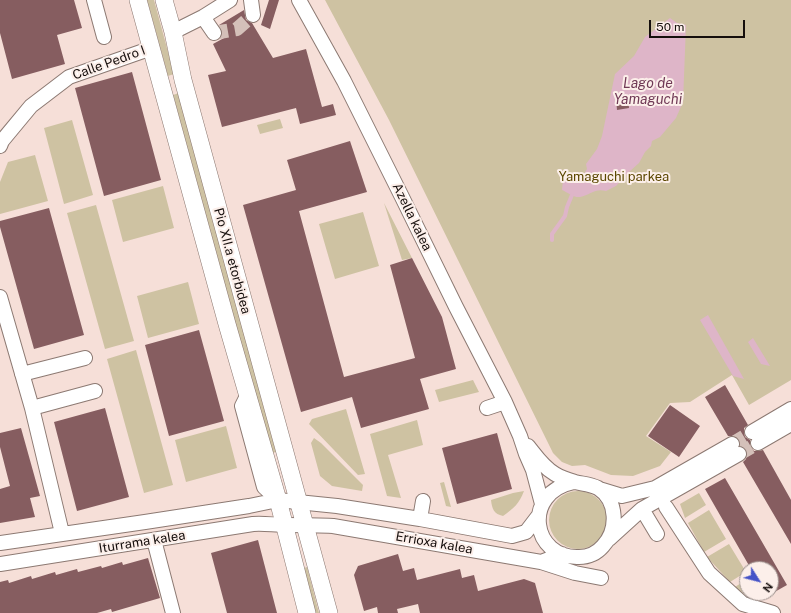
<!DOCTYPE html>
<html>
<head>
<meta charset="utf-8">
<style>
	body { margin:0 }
	#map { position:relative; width:791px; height:613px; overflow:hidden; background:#f6dfd8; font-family:"Public Sans",sans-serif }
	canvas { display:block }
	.north { position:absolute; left:739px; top:561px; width:40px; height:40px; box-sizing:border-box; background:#fcefea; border:1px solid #a09591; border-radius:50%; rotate:126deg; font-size:11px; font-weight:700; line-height:16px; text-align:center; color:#150e0c }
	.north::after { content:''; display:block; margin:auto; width:14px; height:18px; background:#4553c7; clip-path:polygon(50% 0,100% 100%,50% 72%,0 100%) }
	.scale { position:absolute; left:649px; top:20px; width:96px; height:18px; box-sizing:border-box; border:2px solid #150e0c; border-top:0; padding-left:5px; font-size:12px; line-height:14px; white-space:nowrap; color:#150e0c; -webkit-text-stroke:3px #fcefea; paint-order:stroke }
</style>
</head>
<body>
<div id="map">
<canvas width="791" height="613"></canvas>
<div class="north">N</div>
<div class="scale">50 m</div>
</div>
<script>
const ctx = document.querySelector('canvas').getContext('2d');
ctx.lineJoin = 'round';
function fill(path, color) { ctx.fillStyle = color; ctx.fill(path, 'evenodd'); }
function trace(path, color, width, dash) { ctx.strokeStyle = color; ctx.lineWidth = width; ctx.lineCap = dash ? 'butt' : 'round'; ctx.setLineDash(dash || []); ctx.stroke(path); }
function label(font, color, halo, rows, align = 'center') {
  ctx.font = font + ' "Public Sans",sans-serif'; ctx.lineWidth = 4; ctx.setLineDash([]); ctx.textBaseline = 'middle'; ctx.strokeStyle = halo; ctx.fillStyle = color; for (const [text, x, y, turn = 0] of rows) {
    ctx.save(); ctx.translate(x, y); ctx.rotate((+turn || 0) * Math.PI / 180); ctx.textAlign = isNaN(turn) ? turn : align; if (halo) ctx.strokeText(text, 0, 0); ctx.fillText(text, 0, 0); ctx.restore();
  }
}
fill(new Path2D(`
	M147,0H154L174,74L168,76Z
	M325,0H791V380L749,405L732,375L690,402L670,403L646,436L671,452L660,466L633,476L611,475L585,465L572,466L562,462L553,453L389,120Z
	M179,93L276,452L271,453L173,95Z
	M280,119L283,128L260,134L257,125Z
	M72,120L93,195L64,204L44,128Z
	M35,155L48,201L0,214V182L8,162Z
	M163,186L174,228L123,242L112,200Z
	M384,203L412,258L402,260Z
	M96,205L134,341L105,349L67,213Z
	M363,212L379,266L335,279L319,224Z
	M188,282L199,324L148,338L137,296Z
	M136,350L173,485L144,493L107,359Z
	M473,380L479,392L439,402L435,390Z
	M346,409L365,474L358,475L309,424L312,419Z
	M417,420L423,445L388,455L401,498L387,496L370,434Z
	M226,426L237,468L186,482L175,440Z
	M314,438L321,443L363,485L362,491L332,486L320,476L311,443Z
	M444,482L451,507L446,506L440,483Z
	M524,491C519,504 514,508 503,516C494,514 492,509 491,500L513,493Z
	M549 520a29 29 0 1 1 58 0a29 29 0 1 1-58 0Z
	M699,493L706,505L685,518L680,504Z
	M709,510L726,539L704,552L688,523Z
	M729,544L746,572L730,582L707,557Z
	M307,567L319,613H314L302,569Z
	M747,579V593H757L749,598L735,587Z`), '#cec2a2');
fill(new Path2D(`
	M670,18L677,23L686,25L683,102L676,118L660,137L652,141L651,146L645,152L639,163L629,172L616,186L606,191C595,188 590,195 580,197C574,198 567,192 562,190L563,180L580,176L584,174L587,169L586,164L597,149L602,136L615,74L634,56L645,37Z
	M708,315L744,379L733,376L700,320Z
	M753,338L770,366L761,364L748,342Z`), '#deb5c8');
trace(new Path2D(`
	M552,240V234L565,216L567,207L572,195`), '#deb5c8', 4);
fill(new Path2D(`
	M0,0H74L82,28L57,35L65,64L12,79L0,33Z
	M269,0H279L270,29L261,25Z
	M244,10L246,20L252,23L273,58L306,49L322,107L333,104L336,115L300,124L296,108L222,127L208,75L226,71L213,44L224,38L219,25Z
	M132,72L161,180L104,196L75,88Z
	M628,97L629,108L617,110L616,98Z
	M350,141L367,192L299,211L344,377L415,358L390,265L412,258L442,317L456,369L420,379L429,409L361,428L352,397L301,412L243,205L296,190L287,160Z
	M49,208L84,335L34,349L0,227V221Z
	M199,330L224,421L169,436L145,345Z
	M725,385L748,425L744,428V432L745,437L750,440V447L754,451H758L763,450L791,500V544L743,462L746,459L747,454L746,449L740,446V440L737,437L732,436H728L705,397Z
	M670,405L700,426L679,457L648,436Z
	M105,408L129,497L77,511L54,422Z
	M21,428L40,496L30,498L35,517L0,523V489L10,486L0,447V433Z
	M497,433L512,489L457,504L442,448Z
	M725,478L787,585L771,594V569H751L705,489Z
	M258,540L277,613H227L211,553Z
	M398,554L403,571L414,568L417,580L460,569L462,578L474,575L478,591L524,579L535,583L543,613H420L418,604L397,609L398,613H378L377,607L364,611L354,575L358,566Z
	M148,558L160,598L112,612L111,609L97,613H0V582L8,580L9,583L31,576L32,579L55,572L56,575L77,569L78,572L101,566L102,568L122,562L123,565Z`), '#865d60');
trace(new Path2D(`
	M214,33L237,29L253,15
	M732,444L752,432
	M739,454L758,443`), '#d4c0b9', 14, [14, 7]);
const minor = new Path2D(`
	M94,0L104,37
	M251,0L253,15
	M299,0L344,81L402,197L456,307L505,402L520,436L526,454L533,470L542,504
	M203,17L214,33
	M173,32L203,17L230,0
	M0,146L2,141L31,106L69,77L152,48
	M0,297L32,408L62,533
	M22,374L85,358
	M247,396L242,406L264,487L278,500
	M32,408L95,391
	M487,408L505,402
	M752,432L791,409
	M758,443L791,424
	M528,446C536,456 543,467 555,474C560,477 568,480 575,482C583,484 590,484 598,488C618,501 618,530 603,546C597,553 588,557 579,557C532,559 521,493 574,482
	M599,489L622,496L655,488L732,444
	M666,507L709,573L743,604L773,613
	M642,509L657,534
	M420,519L423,501
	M609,539L642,509L739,454
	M154,540L173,613
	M0,543L145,522L249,506L278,500L337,506L420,519L512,536L526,532L539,515
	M541,562L575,573L601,578
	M0,564L253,524C264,523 274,525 285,525C301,525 317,525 333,526L541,562L562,554`);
const major = new Path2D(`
	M138,0L227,324L278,500L307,613
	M164,0L173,32L183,80L329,613`);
trace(minor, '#8c7972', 16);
trace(major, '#8c7972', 18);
trace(minor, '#fff', 14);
trace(major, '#fff', 17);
label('13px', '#150e0c', '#fcefea', [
	["Calle Pedro I",109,63,-20],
	["Azella kalea",412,217,64],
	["Pio XII.a etorbidea",232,261,75],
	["Iturrama kalea",142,542,-9],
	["Errioxa kalea",434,543,10]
]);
label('13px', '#5b4700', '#fcefea', [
	["Yamaguchi parkea",614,177]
]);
label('italic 14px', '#703a56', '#fcefea', [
	["Lago de",648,84],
	["Yamaguchi",648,100]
]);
</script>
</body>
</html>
